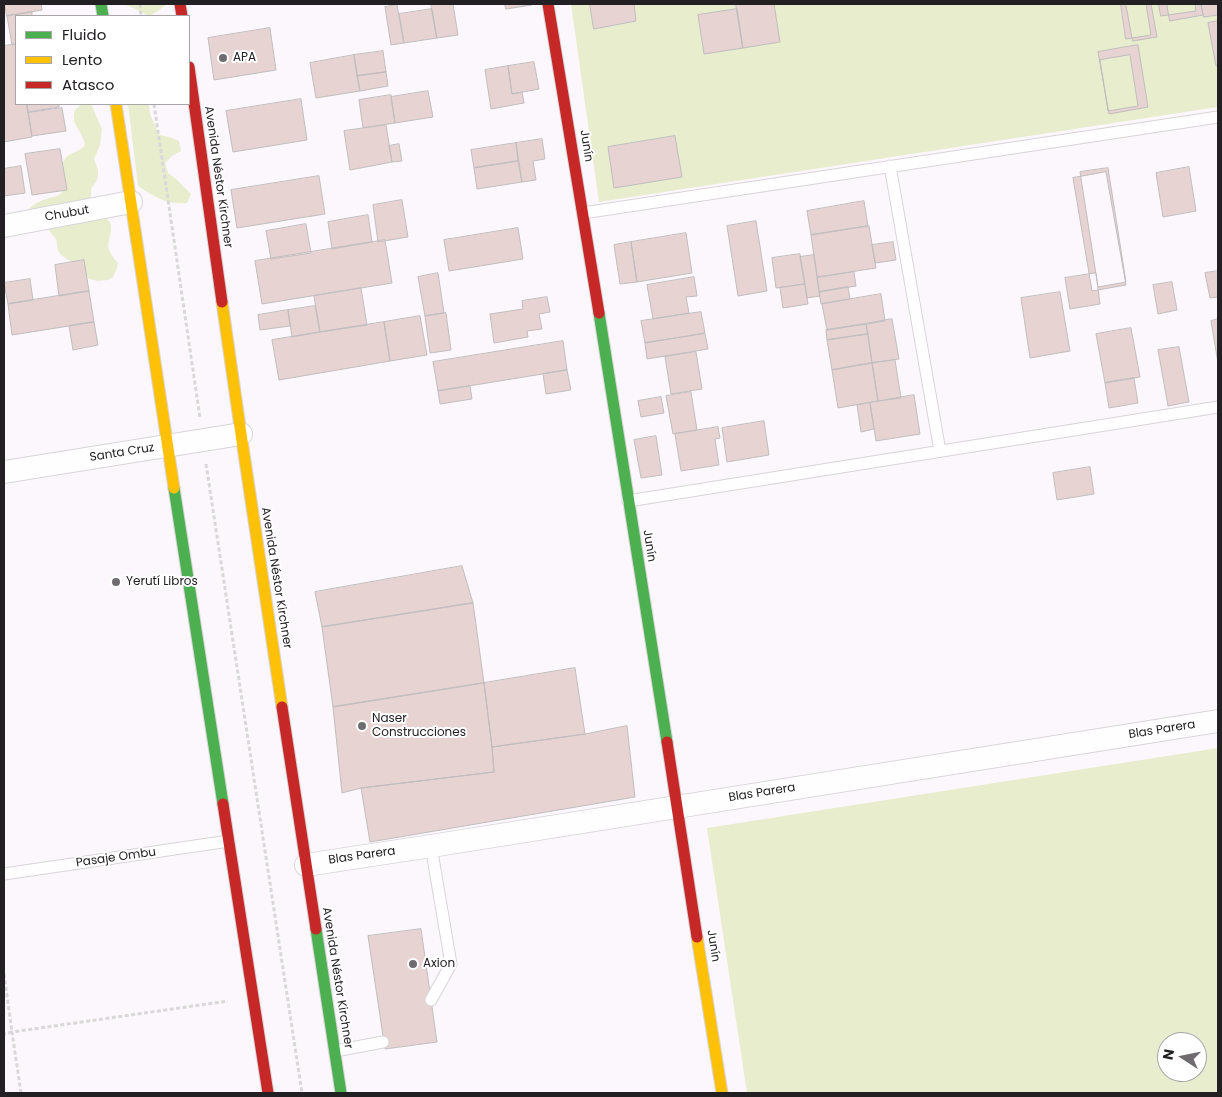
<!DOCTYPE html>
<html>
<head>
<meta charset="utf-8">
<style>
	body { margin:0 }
	#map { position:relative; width:1222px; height:1097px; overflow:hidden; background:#fcf7fc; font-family:Poppins,sans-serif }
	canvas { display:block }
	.frame { position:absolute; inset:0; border:5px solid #232023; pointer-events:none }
	.legend { position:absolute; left:15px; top:15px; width:175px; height:90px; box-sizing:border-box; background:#fff; border:1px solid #a7a6a7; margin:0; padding:6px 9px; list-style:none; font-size:15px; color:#232023 }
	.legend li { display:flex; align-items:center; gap:10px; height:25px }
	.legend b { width:25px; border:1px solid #a7a6a7 }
	.north { position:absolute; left:1157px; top:1032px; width:50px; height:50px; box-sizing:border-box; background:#fff; border:1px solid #a7a6a7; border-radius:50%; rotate:281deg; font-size:14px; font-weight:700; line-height:20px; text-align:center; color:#232023 }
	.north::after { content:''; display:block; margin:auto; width:18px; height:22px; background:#6f6b6f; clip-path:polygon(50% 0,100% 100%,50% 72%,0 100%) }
</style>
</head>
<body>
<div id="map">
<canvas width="1222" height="1097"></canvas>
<div class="frame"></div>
<ul class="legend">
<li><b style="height:6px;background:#4caf50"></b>Fluido</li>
<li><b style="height:6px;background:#ffc107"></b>Lento</li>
<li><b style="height:6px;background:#c62828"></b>Atasco</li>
</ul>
<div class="north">N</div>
</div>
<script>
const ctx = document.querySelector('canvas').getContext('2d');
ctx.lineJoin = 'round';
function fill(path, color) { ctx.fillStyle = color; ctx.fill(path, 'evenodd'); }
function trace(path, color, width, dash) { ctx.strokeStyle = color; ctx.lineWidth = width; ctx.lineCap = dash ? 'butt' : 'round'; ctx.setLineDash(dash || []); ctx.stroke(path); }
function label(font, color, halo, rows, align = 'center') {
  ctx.font = font + ' Poppins,sans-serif'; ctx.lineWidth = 4; ctx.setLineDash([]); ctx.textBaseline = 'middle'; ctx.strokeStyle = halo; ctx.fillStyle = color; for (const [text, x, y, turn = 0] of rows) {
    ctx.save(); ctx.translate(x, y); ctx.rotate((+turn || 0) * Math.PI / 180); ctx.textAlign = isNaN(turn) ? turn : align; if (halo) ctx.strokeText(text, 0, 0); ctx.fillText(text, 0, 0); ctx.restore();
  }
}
fill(new Path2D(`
	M121,4H167L158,11L149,16L129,6Z
	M571,4H1218V107L599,202Z
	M82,104H89L92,106L102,129L100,145L94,159L98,170V175L97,180L91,189V199L111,224C112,244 101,244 118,263L117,268L113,277L108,280L98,281L89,279L74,263L61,255L58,250L56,239L47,228L25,216C30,205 37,202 49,198C53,197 57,197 60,194C70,186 59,171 64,160C68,152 80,153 85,145C83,131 70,125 75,110Z
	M128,104H149L150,114L159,135L169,137L179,141L181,151L172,156L165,163L168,173L176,179L191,194L187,203C167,205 154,197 138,186Z
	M1218,748V1093H747L707,828ZM1167,1042H1197V1072H1167Z`), '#e8edce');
const building = new Path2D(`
	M5,4H41L42,10L7,16Z
	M431,4H453L458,35L437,38Z
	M505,4H531L532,5L506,9Z
	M590,4H634L636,21L594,29Z
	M736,4H774L780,42L743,48Z
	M1121,4H1146L1151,35L1126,39Z
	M1126,4H1151L1157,37L1133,41Z
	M1159,4H1195L1196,11L1161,16Z
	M1167,4H1201L1203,15L1170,21Z
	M1201,4H1218V15L1204,17Z
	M397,5L404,43L391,45L385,7Z
	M432,9L437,38L404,43L399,14Z
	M737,9L743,48L704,54L698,15Z
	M32,12V16H16V44L12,45L7,16Z
	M1218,21V66H1216L1208,23Z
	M270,28L276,70L214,80L208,38Z
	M16,44V104H27L32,137L4,142V46Z
	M1138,45L1148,107L1109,114L1098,52Z
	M383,51L386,72L357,76L354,55Z
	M354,55L360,91L316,98L310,63Z
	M1130,55L1138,106L1108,111L1100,60Z
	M534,62L539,89L512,94L508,66Z
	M508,66L512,94L522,92L524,103L491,109L485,70Z
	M386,72L388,86L360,91L357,76Z
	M428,91L433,117L395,123L391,97Z
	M391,95L395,123L363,128L359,100Z
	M301,99L307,140L233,152L226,111Z
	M27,104H59V107L28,112Z
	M62,108L66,131L32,136L28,113Z
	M386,125L392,162L350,170L344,131Z
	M675,136L682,177L614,188L608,147Z
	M542,139L545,159L533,161L536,180L522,182L516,143Z
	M516,143L518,161L474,168L471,150Z
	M399,144L402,161L392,162L389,146Z
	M60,149L67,190L32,195L25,154Z
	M518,161L522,182L477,189L474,168Z
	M21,166L25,193L4,196V169Z
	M1189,167L1196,211L1163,217L1156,173Z
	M1108,168L1126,282L1098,287L1080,172Z
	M1106,172L1126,285L1092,291L1073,178Z
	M319,176L325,214L237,228L231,190Z
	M402,200L408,237L378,242L373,205Z
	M864,201L868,226L811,235L807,211Z
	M368,215L372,242L332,249L328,222Z
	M756,221L767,291L738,296L727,226Z
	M306,224L311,253L271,259L266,231Z
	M869,226L876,268L817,277L811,235Z
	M518,228L523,259L449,271L444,240Z
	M686,233L692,273L637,282L631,242Z
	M385,240L392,283L262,304L255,261Z
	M631,242L637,282L620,284L614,245Z
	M893,242L896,260L875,263L872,245Z
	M800,254L805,284L776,288L772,258Z
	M814,255L820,296L807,298L800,257Z
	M84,260L89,291L59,296L55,265Z
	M1218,271V297L1210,298L1205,273Z
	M854,272L856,286L819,292L817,278Z
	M438,273L444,313L425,316L418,277Z
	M1096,273L1100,304L1070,309L1065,278Z
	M694,277L697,296L686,297L689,313L653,319L647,285Z
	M30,279L33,300L8,304L4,283Z
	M1172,282L1177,310L1158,314L1153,285Z
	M805,284L808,304L783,308L780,288Z
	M848,287L850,299L821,304L819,292Z
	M361,288L367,325L320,332L314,296Z
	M89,291L94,322L12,335L8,304Z
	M1060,292L1070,351L1030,358L1021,298Z
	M881,294L885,321L827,330L822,304Z
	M547,297L550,312L539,314L542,329L527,331L528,337L494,343L490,314L523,309L522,301Z
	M315,306L320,332L292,337L288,310Z
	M288,310L290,326L260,330L258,315Z
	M701,312L705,333L645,343L641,321Z
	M446,313L451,350L430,353L425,316Z
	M420,316L427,355L390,361L384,322Z
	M892,319L899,359L872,363L866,324Z
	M1218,319V363L1211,321Z
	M94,322L98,345L73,350L69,326Z
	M384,322L390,361L279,380L272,340Z
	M866,324L868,334L827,340L826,330Z
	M1131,328L1140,377L1105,383L1096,334Z
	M705,334L708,349L647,359L645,343Z
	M868,334L872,363L832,370L827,340Z
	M563,341L567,370L438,391L433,362Z
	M1179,347L1189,402L1168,406L1158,350Z
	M696,352L702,389L671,394L665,357Z
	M895,360L901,398L878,401L872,363Z
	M872,363L878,401L838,408L832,370Z
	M567,370L571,390L546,394L543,374Z
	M1134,378L1138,403L1109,408L1105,383Z
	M470,386L472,399L440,404L438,391Z
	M691,392L697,430L673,434L666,396Z
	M914,395L920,434L876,441L870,403Z
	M661,397L664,413L641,417L638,401Z
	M870,403L874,429L861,432L857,405Z
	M764,421L769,455L727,462L722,428Z
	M718,427L720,438L715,439L719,465L681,471L675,434Z
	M656,436L662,475L641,478L634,440Z
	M1090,467L1094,494L1057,500L1053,473Z
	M462,566L473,603L322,627L315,592Z
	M473,603L484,683L333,707L322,627Z
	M575,668L585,734L492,747L484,683Z
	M484,683L492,747L494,772L361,788L342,793L333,707Z
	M627,726L635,797L370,842L361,788L494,772L492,747L585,734Z
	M421,929L437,1042L385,1049L368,936Z`);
fill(building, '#e6d3d2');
trace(building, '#c1bdbf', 1);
const lane = new Path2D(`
	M890,166L940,451
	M583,213L1218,117
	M628,501L1218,407
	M4,874L229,841
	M431,1000L451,964L431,846
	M335,1051L383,1042`);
const street = new Path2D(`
	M4,226L131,202
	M4,472L241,434
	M306,865L431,846L1218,721`);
const fast = new Path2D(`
	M101,4L103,16
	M599,313L667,742
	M174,488L223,804
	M316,929L341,1093`);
const slow = new Path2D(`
	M116,104L174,488
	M222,302L241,434L282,707
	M697,937L722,1093`);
const jam = new Path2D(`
	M180,4L182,16
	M548,4L599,313
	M189,67L222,302
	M282,707L316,929
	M667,742L697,937
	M223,804L268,1093`);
trace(lane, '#d8d4d8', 13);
trace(street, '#d8d4d8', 24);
trace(fast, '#d8d4d8', 13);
trace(slow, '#d8d4d8', 13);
trace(jam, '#d8d4d8', 13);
trace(new Path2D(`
	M140,4L141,16
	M154,104L200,418
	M206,464L302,1093
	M4,974L12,1032L4,1034
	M21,1093L12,1032L228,1001`), '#d9d8d9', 3, [4, 2.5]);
trace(lane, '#fffeff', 11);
trace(street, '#fffeff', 22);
trace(fast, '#4caf50', 11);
trace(slow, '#ffc107', 11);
trace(jam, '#c62828', 11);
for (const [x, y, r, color] of [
	[223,58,5,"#6f6b6f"],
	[116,582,5,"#6f6b6f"],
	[362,726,5,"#6f6b6f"],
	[413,964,5,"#6f6b6f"]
]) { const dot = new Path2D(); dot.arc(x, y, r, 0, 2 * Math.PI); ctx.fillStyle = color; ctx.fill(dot); trace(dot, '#fff', 2); }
label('12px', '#232023', '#fff', [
	["APA",233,58],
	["Yerutí Libros",126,582],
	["Naser",372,719],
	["Construcciones",372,733],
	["Axion",423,964]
], 'left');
label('12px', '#232023', '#fff', [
	["Junín",586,146,81],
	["Avenida Néstor Kirchner",218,177,82],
	["Chubut",67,214,-10],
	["Santa Cruz",122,453,-9],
	["Junín",649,546,81],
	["Avenida Néstor Kirchner",276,578,81],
	["Blas Parera",1162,730,-9],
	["Blas Parera",762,793,-9],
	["Blas Parera",362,856,-8],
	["Pasaje Ombu",116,858,-8],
	["Junín",713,946,81],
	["Avenida Néstor Kirchner",337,978,81]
]);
</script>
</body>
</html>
